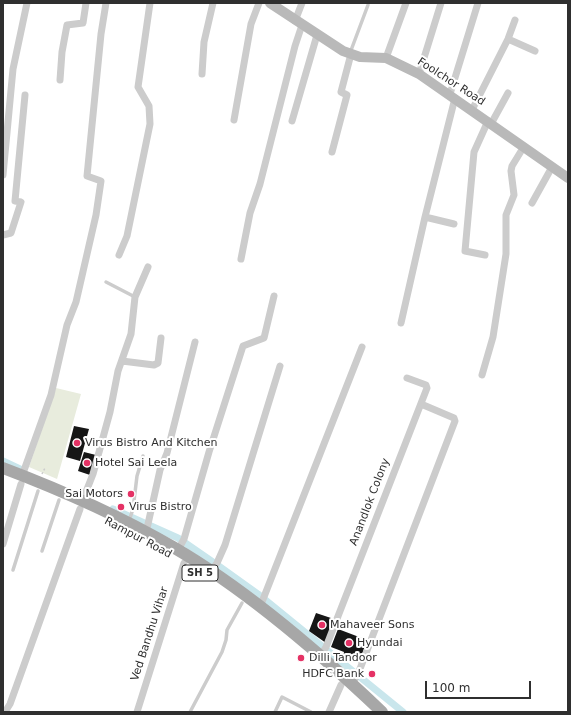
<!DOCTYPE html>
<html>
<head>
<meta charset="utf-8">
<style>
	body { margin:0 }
	#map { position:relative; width:571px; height:715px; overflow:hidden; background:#fff; font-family:"DejaVu Sans",sans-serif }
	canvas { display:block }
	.frame { position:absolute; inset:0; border:4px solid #2f2f2f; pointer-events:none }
	.scale { position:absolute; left:425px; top:681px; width:106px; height:18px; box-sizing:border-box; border:2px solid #2f2f2f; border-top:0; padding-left:5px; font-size:12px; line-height:14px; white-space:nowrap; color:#2f2f2f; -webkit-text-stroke:3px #fff; paint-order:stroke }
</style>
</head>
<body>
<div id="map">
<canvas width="571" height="715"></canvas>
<div class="frame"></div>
<div class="scale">100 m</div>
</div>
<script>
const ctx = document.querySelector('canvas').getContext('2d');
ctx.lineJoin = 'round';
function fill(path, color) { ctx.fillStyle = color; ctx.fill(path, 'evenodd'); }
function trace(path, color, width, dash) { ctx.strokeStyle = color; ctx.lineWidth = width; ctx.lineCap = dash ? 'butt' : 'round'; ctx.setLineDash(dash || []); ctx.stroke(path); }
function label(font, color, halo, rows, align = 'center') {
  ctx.font = font + ' "DejaVu Sans",sans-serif'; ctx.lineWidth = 4; ctx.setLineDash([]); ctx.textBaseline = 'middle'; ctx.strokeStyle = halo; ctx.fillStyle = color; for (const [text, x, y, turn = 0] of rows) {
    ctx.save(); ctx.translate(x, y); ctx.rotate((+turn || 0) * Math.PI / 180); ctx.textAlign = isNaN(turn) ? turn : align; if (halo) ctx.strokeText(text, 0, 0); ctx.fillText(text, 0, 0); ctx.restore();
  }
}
fill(new Path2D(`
	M56,388L81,394L57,479L29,467Z`), '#e8ecdd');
trace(new Path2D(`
	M3,461L20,469
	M113,509L178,538L220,567L258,594L403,712`), '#c9e6ec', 7);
fill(new Path2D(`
	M74,426L89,429L80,461L66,457Z
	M84,452L96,455L90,475L78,471Z
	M316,613L334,619L326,643L309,631Z
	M338,629L367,640L359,663L343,657L344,652L331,647Z`), '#161616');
trace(new Path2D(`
	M42,474L45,468`), '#ccc', 1.5, [2, 2]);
trace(new Path2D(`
	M350,53L368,5
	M106,282L135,297
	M129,521L133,509L137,476L143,456
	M42,551L59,500
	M13,570L38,491
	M190,712L222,652L226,640L227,630L242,603
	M275,712L282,697L311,712`), '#ccc', 3.5);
trace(new Path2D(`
	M295,21L302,3
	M508,39L535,51
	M386,58L406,3
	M202,74L204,42L213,3
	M419,74L441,3
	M60,80L62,52L67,25L83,23L86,3
	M450,94L478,3
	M472,110L508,39L515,20
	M234,120L251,24L259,3
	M292,121L317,35
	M491,124L508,93
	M332,152L347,95L341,92L351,54
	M3,175L13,69L27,3
	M532,203L552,167
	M425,217L454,224
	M3,235L11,233L21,202L15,201L25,95
	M119,255L127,236L150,124L149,106L138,87L150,3
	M485,255L465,251L474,152L488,121
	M241,259L250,213L260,184L295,46L302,25
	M401,323L425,217L455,98
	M122,361L154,365L158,363L161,338
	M482,375L493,337L506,254V215L514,195L511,171L512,166L523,148
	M22,476L51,395L67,325L76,302L96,215L101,181L87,176L101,34L106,3
	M82,502L93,474L110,412L118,371L131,334L135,297L148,267
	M146,533L160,470L167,453L195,342
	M3,544L21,484
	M178,550L184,539L209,452L243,346L264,338L274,296
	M211,571L217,563L225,545L280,366
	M260,607L362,347
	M320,657L326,647L427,388L426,385L407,378
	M352,684L358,674L455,421L454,418L421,404
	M5,712L10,704L80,509
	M137,712L184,563
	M329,712L341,685`), '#ccc', 7);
trace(new Path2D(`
	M270,3L343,51L360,57L386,58L419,74L568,178`), '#b9b9b9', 10);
trace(new Path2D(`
	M3,468C61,490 120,516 173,547C247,590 320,653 382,712`), '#a7a7a7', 12);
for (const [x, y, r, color] of [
	[77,443,4,"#e53265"],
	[87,463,4,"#e53265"],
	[131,494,4,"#e53265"],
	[121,507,4,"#e53265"],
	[322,625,4,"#e53265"],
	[349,643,4,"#e53265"],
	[301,658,4,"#e53265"],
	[372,674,4,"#e53265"]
]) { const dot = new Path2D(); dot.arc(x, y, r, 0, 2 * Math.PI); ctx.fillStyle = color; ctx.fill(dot); trace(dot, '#fff', 1.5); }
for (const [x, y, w] of [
	[200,573,36]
]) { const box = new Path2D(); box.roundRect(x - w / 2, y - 8, w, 16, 3); ctx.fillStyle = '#fff'; ctx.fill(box); trace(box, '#2f2f2f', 1); }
label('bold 10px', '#2f2f2f', null, [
	["SH 5",200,573]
]);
label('11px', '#2f2f2f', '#fff', [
	["Foolchor Road",451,82,33],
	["Anandlok Colony",370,502,-69],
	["Rampur Road",138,538,28],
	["Ved Bandhu Vihar",150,634,-72]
]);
label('11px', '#2f2f2f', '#fff', [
	["Virus Bistro And Kitchen",85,443],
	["Hotel Sai Leela",95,463],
	["Sai Motors",123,494,"right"],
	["Virus Bistro",129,507],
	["Mahaveer Sons",330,625],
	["Hyundai",357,643],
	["Dilli Tandoor",309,658],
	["HDFC Bank",364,674,"right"]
], 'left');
</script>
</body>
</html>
